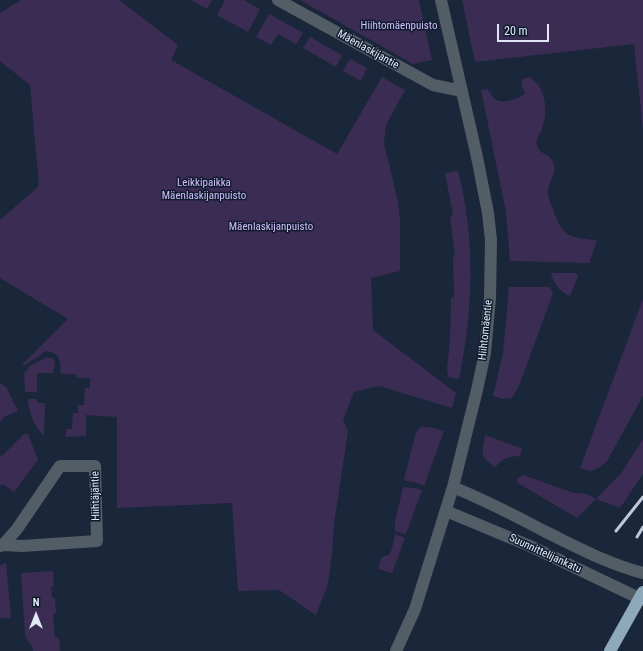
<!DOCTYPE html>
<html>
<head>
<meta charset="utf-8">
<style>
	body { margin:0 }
	#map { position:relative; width:643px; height:651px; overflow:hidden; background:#1a263a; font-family:"Roboto Condensed",sans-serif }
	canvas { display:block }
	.north { position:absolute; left:16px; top:595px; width:40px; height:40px; -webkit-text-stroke:3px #111c30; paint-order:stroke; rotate:0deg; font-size:11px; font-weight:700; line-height:16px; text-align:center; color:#e0e8f6 }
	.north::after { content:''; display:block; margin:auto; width:14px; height:18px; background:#e0e8f6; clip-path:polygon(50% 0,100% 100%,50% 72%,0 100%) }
	.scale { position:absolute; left:497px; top:24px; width:52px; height:18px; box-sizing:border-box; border:2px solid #e0e8f6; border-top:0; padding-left:5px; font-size:12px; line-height:14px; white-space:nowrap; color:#e0e8f6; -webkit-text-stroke:3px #111c30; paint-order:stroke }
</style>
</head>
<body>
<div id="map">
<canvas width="643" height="651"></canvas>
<div class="north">N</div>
<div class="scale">20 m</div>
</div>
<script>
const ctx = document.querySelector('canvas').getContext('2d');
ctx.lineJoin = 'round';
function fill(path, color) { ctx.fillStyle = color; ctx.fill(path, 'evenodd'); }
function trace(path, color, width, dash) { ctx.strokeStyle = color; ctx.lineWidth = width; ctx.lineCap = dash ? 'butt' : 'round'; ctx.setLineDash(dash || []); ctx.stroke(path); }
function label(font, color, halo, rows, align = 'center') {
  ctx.font = font + ' "Roboto Condensed",sans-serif'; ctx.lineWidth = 3; ctx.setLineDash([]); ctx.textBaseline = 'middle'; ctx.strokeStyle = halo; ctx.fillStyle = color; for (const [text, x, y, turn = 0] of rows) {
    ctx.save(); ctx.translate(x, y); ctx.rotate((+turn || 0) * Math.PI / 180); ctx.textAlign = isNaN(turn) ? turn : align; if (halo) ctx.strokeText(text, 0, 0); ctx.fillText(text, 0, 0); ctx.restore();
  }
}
fill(new Path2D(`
	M21,0H119L178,45L171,60L337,154L382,77L405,90L386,125L384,143L398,202L400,221V271L371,278L373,330L456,393L452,408L379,386L354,392L343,420L348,431L334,524L332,554L328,584L316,615L279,590L238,591L232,503L117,508V417L86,415V436L66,437V429H72L73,413H78V405H84L85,388H90V378H77L76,374H61C60,361 61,353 46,351L25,365H22L68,319L0,278V220L39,186L30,85L0,61V13Z
	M191,0H212L207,9Z
	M225,0H244L260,9L248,32L217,15Z
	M300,0H419L432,60L413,64Z
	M462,0H643V131L634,44L475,62Z
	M269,14L303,33L296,44L278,34L271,45L256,37Z
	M310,37L342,55L336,67L303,48Z
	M350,59L367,68L361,81L343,71Z
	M529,77C547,87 548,112 542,129C540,134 535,140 537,146C539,154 549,153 553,162C558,173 548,181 548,191C547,197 551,204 553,209C562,237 569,238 597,240L589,263L510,261L506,212L481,90L487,89C490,92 491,96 495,99C504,105 516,99 525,94L522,86V79Z
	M458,171C476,239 473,311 459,379L448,377L447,368L450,341L451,298H454L453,257L455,256L450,216L453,215L445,173Z
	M551,273H575L578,276L570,296C561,293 552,282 551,273Z
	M509,287H550L553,293L519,386L512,398L503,399L493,396L503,353Z
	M643,299V396L607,461L600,467L591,471L580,468Z
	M47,357L54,359L55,363L53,373H37V392H25L24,373L30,366Z
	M0,383L6,387L18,411L4,417L0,423Z
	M28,399H37V403H45L44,436C34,425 29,414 28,399Z
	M421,427H429L444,431L424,486L414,482L406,481L404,479L415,436L417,431Z
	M24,434H28L38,460L14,492L3,484L0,486V456L3,455Z
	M485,435L523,449L519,456C506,457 504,458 495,467C479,456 482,452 485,435Z
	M643,439V474L620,508L596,499L577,518L516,482L519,477L523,475L574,493L587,494L596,499L622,472Z
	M403,487L414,488L422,490L406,534L395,531V522Z
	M395,534L405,538L392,573L378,569L382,557L389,555L392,549Z
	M6,563L11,618H0V565Z
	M53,571L54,586L51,587L52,598H55L56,613L53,614L55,638H59L60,651H33L32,646L25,636L21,573Z`), '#3b2c54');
trace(new Path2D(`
	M278,0L433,85L462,91
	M453,487C484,500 514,515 544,531C577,547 608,564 643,573
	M446,511L530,546L643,600
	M0,546L3,545L17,529L60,466H95L97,541L22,546L3,545
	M396,651L415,609L453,487L477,390L485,353L490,298L491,240L488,213L477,157L441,0`), '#525d65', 12);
trace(new Path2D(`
	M610,651L643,592`), '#8ea8bc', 12);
trace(new Path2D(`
	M616,531L643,497
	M637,537L643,527`), '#bec7d6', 3);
label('11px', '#d2bffa', '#111c30', [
	["Hiihtomäenpuisto",399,26],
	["Leikkipaikka",204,183],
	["Mäenlaskijanpuisto",204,196],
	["Mäenlaskijanpuisto",271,227]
]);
label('11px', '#e0e8f6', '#111c30', [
	["Mäenlaskijantie",368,50,29],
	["Hiihtomäentie",486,330,-84],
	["Hiihtäjäntie",96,496,-91],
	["Suunnittelijankatu",545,554,25]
]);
</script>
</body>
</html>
